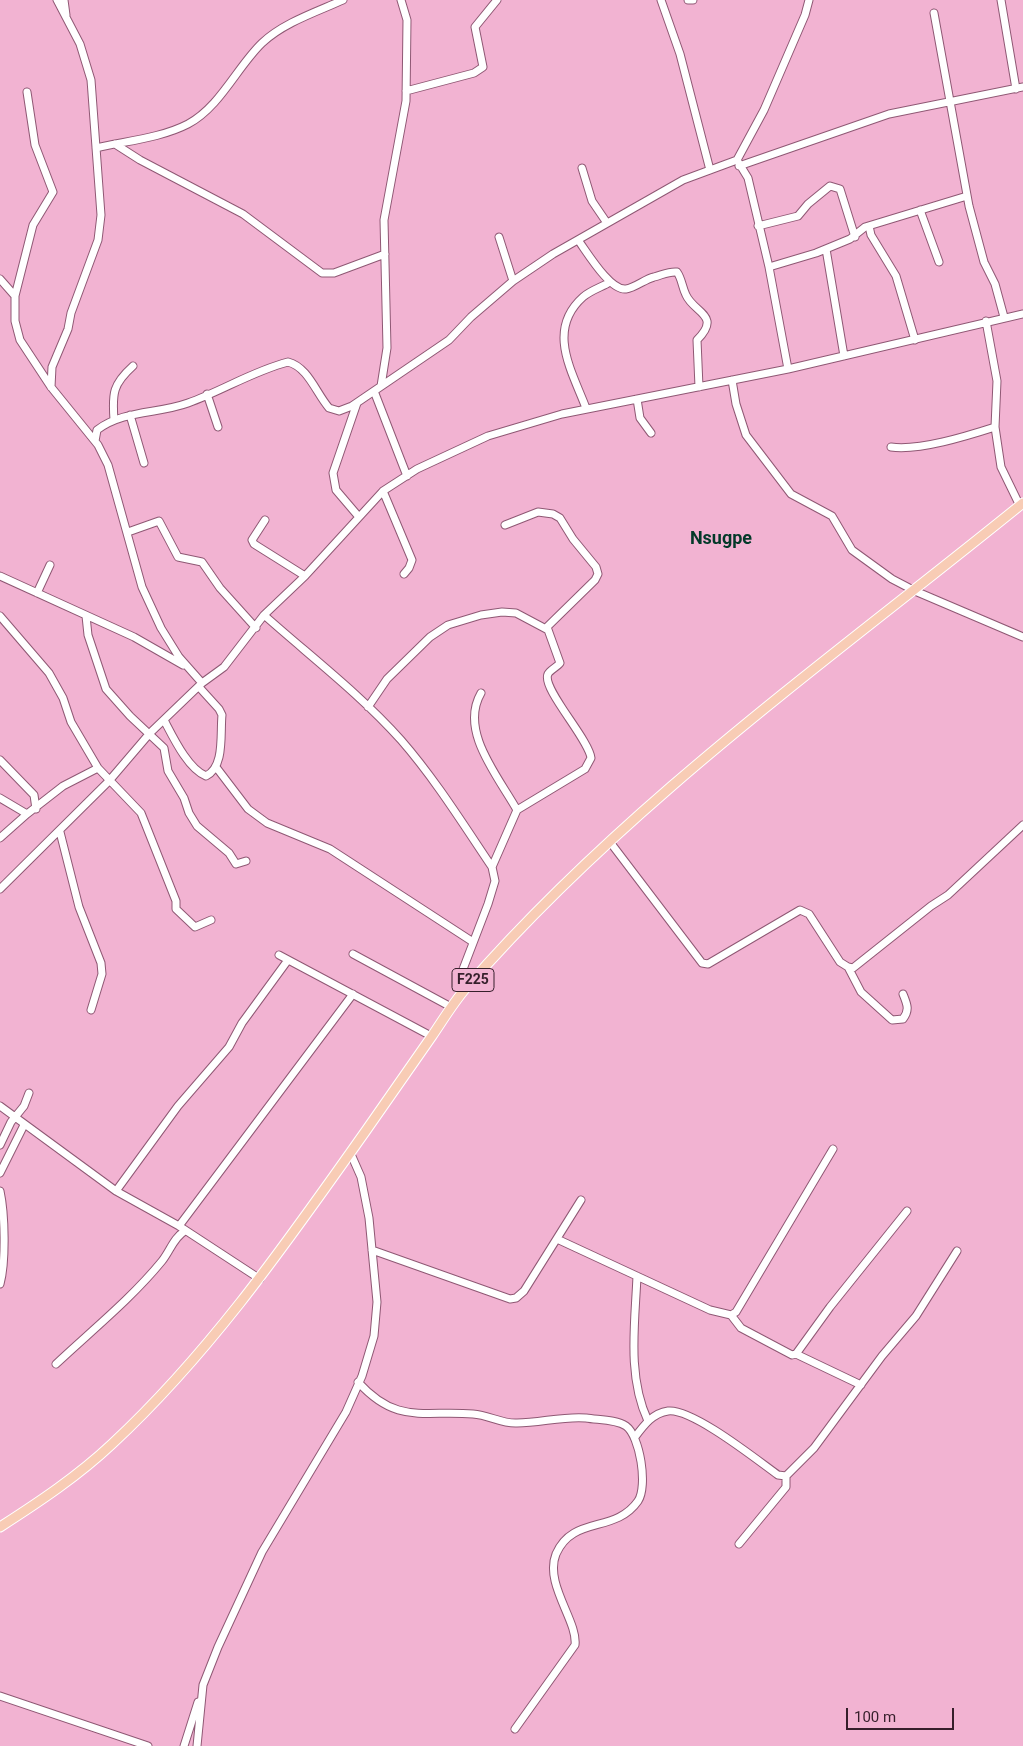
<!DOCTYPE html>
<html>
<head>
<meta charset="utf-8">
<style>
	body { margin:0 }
	#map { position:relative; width:1023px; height:1746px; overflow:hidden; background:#f2b3d2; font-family:Roboto,sans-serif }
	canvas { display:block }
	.scale { position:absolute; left:846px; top:1708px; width:108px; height:22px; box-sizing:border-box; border:2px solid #361f2b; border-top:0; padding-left:6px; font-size:15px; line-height:18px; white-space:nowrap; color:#361f2b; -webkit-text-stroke:4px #f2b3d2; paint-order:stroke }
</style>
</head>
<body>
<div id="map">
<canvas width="1023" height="1746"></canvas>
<div class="scale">100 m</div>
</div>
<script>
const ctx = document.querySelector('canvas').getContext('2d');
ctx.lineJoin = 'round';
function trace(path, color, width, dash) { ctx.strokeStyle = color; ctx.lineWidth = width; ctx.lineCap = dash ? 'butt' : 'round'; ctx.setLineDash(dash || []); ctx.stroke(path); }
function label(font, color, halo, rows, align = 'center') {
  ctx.font = font + ' Roboto,sans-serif'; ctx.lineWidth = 5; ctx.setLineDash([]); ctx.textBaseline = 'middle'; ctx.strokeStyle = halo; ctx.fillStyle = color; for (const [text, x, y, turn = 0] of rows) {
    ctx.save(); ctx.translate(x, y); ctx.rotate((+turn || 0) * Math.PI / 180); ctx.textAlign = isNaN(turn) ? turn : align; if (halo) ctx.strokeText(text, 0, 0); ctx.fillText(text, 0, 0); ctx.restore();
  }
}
const minor = new Path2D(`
	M64,0L66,15
	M661,0L680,54L710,170
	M688,0H693
	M1001,0L1016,89
	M934,13L969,206L984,262L995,284L1004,317
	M406,91L474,73L483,67L475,27L497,0
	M115,144L140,160L243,214L322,273H334L385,254
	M96,148C126,141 161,138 188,124C220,107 237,67 262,43C283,23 316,12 343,0
	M739,166L889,114L1023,87
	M582,168L592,201L607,223
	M920,210L939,262
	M758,226L798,216L808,204L830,186L840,189L855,237
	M869,226L871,235L896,276L915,340
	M499,237L513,281
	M578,240C587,252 610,291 626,289C635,288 645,279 654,277C662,275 669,271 677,272C682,279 682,287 686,295C694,313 722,315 697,340L699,387
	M826,249L844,356
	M769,267L816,253L850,239L865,227L967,196
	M0,279L15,296V321L20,340L51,387L98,445L108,465L142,587L161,628L179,657L202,683
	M15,296L33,225L53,192L35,145L27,92
	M986,321L997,381L995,427L1001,467L1020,506
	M788,369L769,267L748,178L737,160L764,110L805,15L809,0
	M732,380L736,404L746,435L791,494L832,516L852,550L892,579L915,591L1023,637
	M381,386L387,348L384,220L406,101L407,20L401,0
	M51,387L52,367L68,329L71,313L98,240L101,215L91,80L80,44L57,0
	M374,391L407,476
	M207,394L218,427
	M637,399L640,418L651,433
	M357,403L333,473L336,490L359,517
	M586,408C572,371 546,330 583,297C591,290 602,287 610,282
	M130,415L144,463
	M114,420C112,393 113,384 133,366
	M95,441L97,430C123,410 158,414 188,403C222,391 253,371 288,362C308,367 316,393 329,408L339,411L352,406L449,340L471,317L513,281L553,254L683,180L737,160
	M891,447C919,451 967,436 995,427
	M383,491L412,560L409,568L404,574
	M265,520L252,540L254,544L305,576
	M128,532L159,521L178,557L202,562L220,588L256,628
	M0,576L134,637L183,665
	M37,593L50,565
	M264,615C310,656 360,694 401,740C435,779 463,824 492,867L495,881L488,904L460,977L459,986L462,992
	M0,616L49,673L63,698L71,722L98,768L141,813L176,901V909L195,927L211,920
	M86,616L88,635L106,689L130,716L164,748L168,771L184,798L189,813L197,826L229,853L236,864L246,861
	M481,693C459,731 498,776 517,810
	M368,707L387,679L430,637L448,625L481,615L502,612L516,613L548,630
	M164,720C173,737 188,769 206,776C225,767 220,734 222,715L219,709L199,687
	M0,760L34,795L36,809
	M216,767L248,809L267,823L330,849L473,942
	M0,798L27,814L63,786L98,768
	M60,832L79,907L101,963L102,974L91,1010
	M0,838L27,814
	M610,842L702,963L708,964L800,910L809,914L840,962L848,967L853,968L931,906L948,895L1023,825
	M492,867L517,810L585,769L591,758C589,739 541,688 548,674C550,670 557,667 560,663L547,627L595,580L598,574L596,567L573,539L560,518L553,514L538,512L505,525
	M0,889L109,781L150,733L202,683L224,667L264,615L305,576L383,491L417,469L488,436L562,414L788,369L1023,314
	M353,954L451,1007
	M279,955L431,1036
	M848,967L861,992L892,1020L903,1019C910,1010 907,1004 903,994
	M0,1106L116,1191L179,1226L260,1279
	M0,1145L11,1122L24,1106L29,1093
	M0,1173L24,1125
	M0,1191C5,1214 6,1262 0,1284
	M116,1191L178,1106L229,1047L242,1023L288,960
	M179,1226L353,994
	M557,1239L710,1310L731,1315L736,1312L833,1149
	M372,1250L510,1299L516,1298L524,1291L581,1200
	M637,1276C635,1324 627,1376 648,1421
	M731,1315L741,1328L792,1355L796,1354L861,1385
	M796,1354L830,1307L907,1211
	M56,1364C91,1331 131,1299 162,1261C170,1251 174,1237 185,1231
	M358,1382C397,1425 423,1410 473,1414C489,1415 502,1424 517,1423C540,1423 563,1416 586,1418C598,1420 616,1419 626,1426C640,1436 648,1486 638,1501C615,1534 573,1515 556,1554C544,1584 578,1621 575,1645L515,1729
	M635,1437C644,1425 653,1413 668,1411C692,1408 757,1460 778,1475L786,1476L814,1448L882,1356L916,1316L957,1251
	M739,1544L786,1487V1476
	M0,1696L148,1746
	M184,1746L198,1702
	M197,1746L203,1685L218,1647L262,1552L346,1412L362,1376L374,1336L377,1302L369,1218L361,1177L350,1152`);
const major = new Path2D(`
	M0,1527C39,1502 78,1476 112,1444C211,1352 287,1242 365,1132C387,1100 410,1068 432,1036C443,1020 453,1003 466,988C628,802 832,658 1023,503`);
trace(minor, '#8f5874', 9);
trace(major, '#fff', 11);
trace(minor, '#fff', 7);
trace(major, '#f8ccb5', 9);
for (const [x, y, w] of [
	[473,980,42]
]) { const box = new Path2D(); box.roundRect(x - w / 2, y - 11.5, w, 23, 4); ctx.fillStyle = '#f2b3d2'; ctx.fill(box); trace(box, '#361f2b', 1); }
label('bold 14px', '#361f2b', null, [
	["F225",473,980]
]);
label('bold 18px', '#033929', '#f2b3d2', [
	["Nsugpe",721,539]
]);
</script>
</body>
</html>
